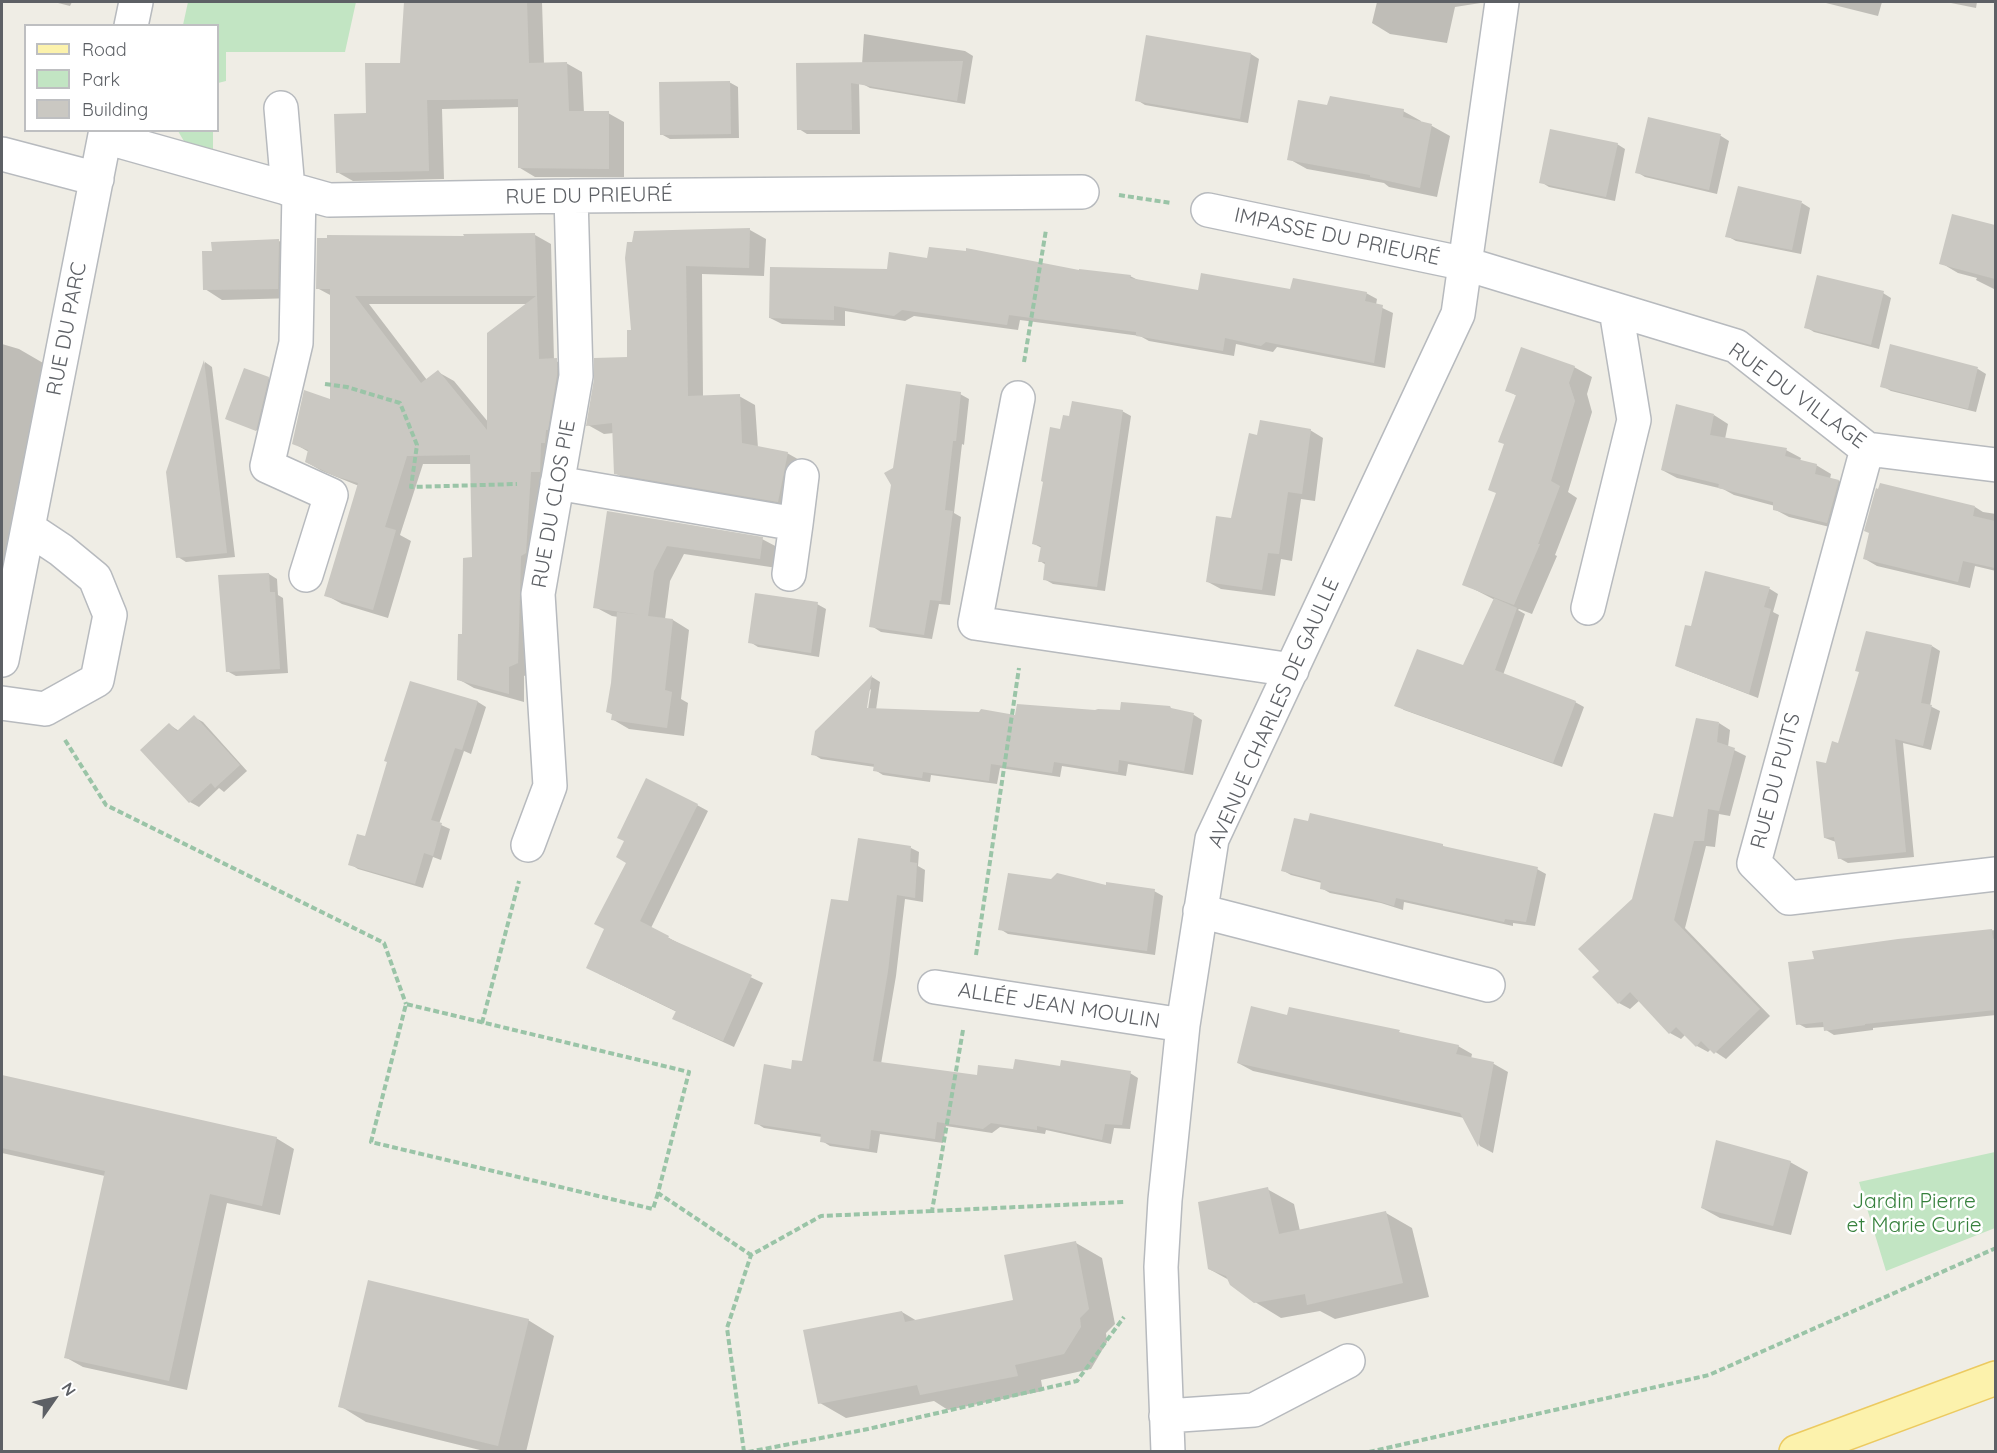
<!DOCTYPE html>
<html>
<head>
<meta charset="utf-8">
<style>
	body { margin:0 }
	#map { position:relative; width:1997px; height:1453px; overflow:hidden; background:#efede5; font-family:Quicksand,sans-serif }
	canvas { display:block }
	.frame { position:absolute; inset:0; border:3px solid #5d6065; pointer-events:none }
	.legend { position:absolute; left:24px; top:24px; width:195px; height:108px; box-sizing:border-box; background:#fff; border:2px solid #bebfc1; margin:0; padding:8px 10px; list-style:none; font-size:18px; color:#5d6065 }
	.legend li { display:flex; align-items:center; gap:12px; height:30px }
	.legend b { width:30px; border:2px solid #bebfc1 }
	.north { position:absolute; left:24px; top:1369px; width:60px; height:60px; -webkit-text-stroke:4px #fff; paint-order:stroke; rotate:56deg; font-size:16px; font-weight:700; line-height:24px; text-align:center; color:#5d6065 }
	.north::after { content:''; display:block; margin:auto; width:21px; height:27px; background:#5d6065; clip-path:polygon(50% 0,100% 100%,50% 72%,0 100%) }
</style>
</head>
<body>
<div id="map">
<canvas width="1997" height="1453"></canvas>
<div class="frame"></div>
<ul class="legend">
<li><b style="height:8px;background:#fcf2ac"></b>Road</li>
<li><b style="height:16px;background:#c2e5c3"></b>Park</li>
<li><b style="height:16px;background:#cac8c2"></b>Building</li>
</ul>
<div class="north">N</div>
</div>
<script>
const ctx = document.querySelector('canvas').getContext('2d');
ctx.lineJoin = 'round';
function fill(path, color) { ctx.fillStyle = color; ctx.fill(path, 'evenodd'); }
function trace(path, color, width, dash) { ctx.strokeStyle = color; ctx.lineWidth = width; ctx.lineCap = dash ? 'butt' : 'round'; ctx.setLineDash(dash || []); ctx.stroke(path); }
function label(font, color, halo, rows, align = 'center') {
  ctx.font = font + ' Quicksand,sans-serif'; ctx.lineWidth = 5; ctx.setLineDash([]); ctx.textBaseline = 'middle'; ctx.strokeStyle = halo; ctx.fillStyle = color; for (const [text, x, y, turn = 0] of rows) {
    ctx.save(); ctx.translate(x, y); ctx.rotate((+turn || 0) * Math.PI / 180); ctx.textAlign = isNaN(turn) ? turn : align; if (halo) ctx.strokeText(text, 0, 0); ctx.fillText(text, 0, 0); ctx.restore();
  }
}
fill(new Path2D(`
	M188,2H356L345,52H226V81L218,83V26L183,25Z
	M178,131H213V149L185,143Z
	M1995,1152V1228L1886,1271L1859,1182Z`), '#c2e5c3');
fill(new Path2D(`
	M54,2H72L70,6Z
	M407,2H542L544,64L566,63L582,72L584,113H608L624,122V177H535L520,168L519,107L442,109L444,179L353,181L337,172L367,114L402,65L408,13Z
	M1377,2H1487L1455,7L1447,43L1390,34L1372,23Z
	M1822,2H1882L1878,16Z
	M1946,2H1977L1976,8Z
	M864,34L965,51L973,56L965,104L870,88L859,82L860,134H807L799,129L798,64L861,80Z
	M1251,54L1259,59L1248,123L1145,105L1137,100Z
	M729,82L738,87L739,138L670,139L661,134Z
	M1328,106L1403,111L1421,121V123L1432,126L1450,136L1437,197L1389,187L1384,183L1307,169L1289,159Z
	M1649,119L1721,136L1729,141L1717,194L1645,177L1637,172Z
	M1617,144L1625,149L1615,201L1549,187L1541,182Z
	M1802,203L1810,208L1801,254L1736,241L1727,236Z
	M1953,215L1996,227V290L1976,280L1977,278L1958,273L1941,263Z
	M750,230L766,239L764,276L702,274L703,397L739,396L755,405L758,448L787,453L803,462L794,510L631,482L615,473L614,433L604,434L588,425L629,358L633,332L627,258Z
	M535,235L551,244L554,360L572,369L533,672L524,676V702L474,688L458,679L473,558L472,464H423L400,535L411,541L388,618L342,604L326,595L359,486L322,471L306,462L309,452L293,443L332,401V296L317,288L465,237V236ZM369,304H527L489,423L454,381L438,372L427,380Z
	M279,241L297,251L296,298L222,300L205,289Z
	M928,259L1130,276L1138,280L1200,292L1291,291L1366,293L1377,299L1376,305L1393,313L1385,368L1277,347L1273,352L1236,344L1234,356L1149,341L1140,336L1020,320L1018,330L914,316L905,321L845,311V326L782,324L770,318L888,271Z
	M1883,293L1891,298L1879,349L1814,332L1806,327Z
	M2,344L19,349L50,367L2,580Z
	M205,362L212,367L235,557L186,562L178,557L168,471Z
	M1574,367L1592,377L1587,394L1592,412L1568,492L1577,498L1555,555L1557,556L1532,614L1519,609L1518,610L1525,614L1503,675L1575,702L1584,707L1562,767L1404,710L1396,705L1464,667L1495,600L1464,584L1497,494L1506,445L1517,396L1507,390Z
	M1978,369L1986,374L1976,412L1891,391L1882,386Z
	M268,378L277,383L265,434L227,418Z
	M960,394L969,399L964,445L962,444L954,513L961,517L950,605L939,604L932,639L881,632L873,627L894,468Z
	M1122,411L1131,416L1105,591L1053,584L1044,579L1046,565L1040,561L1042,548L1034,544L1061,430L1070,417Z
	M1714,415L1728,424L1725,439L1786,450L1801,458L1800,461L1816,465L1831,474L1830,479L1839,481L1853,490L1842,530L1789,517L1774,509L1775,506L1734,495L1723,489L1677,478L1662,470Z
	M1310,430L1323,438L1315,501L1301,499L1292,561L1281,559L1275,596L1221,589L1208,582L1232,520L1258,436Z
	M1975,507L1983,512L1996,514V571L1975,566L1970,588L1877,566L1865,559Z
	M608,512L762,539L779,548L777,568L684,554L670,581L665,619L673,620L689,630L681,699L688,703L684,736L629,729L612,719L613,715L607,711L612,683L618,617L612,616L595,607Z
	M1706,573L1770,589L1778,594L1773,612L1779,615L1758,698L1686,670L1677,665L1692,628Z
	M269,574L277,579L278,595L283,598L288,673L236,676L227,671Z
	M817,604L826,609L819,657L758,647L750,642Z
	M1932,646L1940,651L1930,706L1940,711L1931,750L1903,743L1914,857L1848,863L1839,858L1836,842L1825,838L1827,765L1839,744Z
	M872,677L880,682L876,710L1016,716L1095,712L1194,715L1202,720L1193,775L1128,764L1126,776L1062,766L1060,777L1000,768L997,784L931,775L930,782L883,775L875,770V767L821,759L813,754L816,732ZM871,689L867,716L864,715L868,692Z
	M411,683L478,702L486,707L471,754L464,751L439,824L450,829L441,860L433,857L423,888L358,869L350,864L366,837Z
	M194,717L203,722L247,771L224,792L219,788L199,807L190,802L142,750L170,725L179,731Z
	M1719,723L1730,730L1728,747L1746,756L1730,816L1719,814L1715,847L1706,846L1685,928L1770,1016L1726,1059L1711,1049L1708,1052L1697,1046L1686,1034L1681,1039L1670,1033L1640,1000L1630,1009L1619,1003L1601,971L1633,899L1674,819Z
	M697,805L708,811L651,928L680,944L763,983L734,1047L686,1025L677,1012L599,974Z
	M1309,823L1443,846L1448,849L1537,869L1546,874L1535,926L1513,923V926L1404,902L1403,910L1381,903L1330,893L1321,888L1322,883L1291,875L1282,870Z
	M911,848L919,852L918,866L925,870L923,902L905,899L896,976L881,1064L978,1077L1015,1070L1061,1068L1130,1073L1138,1078L1130,1129L1114,1128L1111,1144L1046,1130L1045,1134L1000,1127L992,1133L946,1126L943,1143L880,1134L877,1153L830,1146L822,1141V1137L764,1128L756,1123L793,1070L804,1063L849,903Z
	M1107,887L1154,891L1163,896L1155,955L1008,934L1000,929Z
	M1996,930V1015L1873,1028V1030L1834,1035L1826,1030L1825,1027L1806,1028L1797,1023L1815,961L1898,940Z
	M1288,1016L1458,1046L1472,1054L1471,1059L1494,1064L1508,1072L1493,1153L1480,1146L1464,1118L1253,1071L1238,1063Z
	M2,1077L276,1138L294,1149L280,1215L227,1203L187,1390L83,1367L65,1357L105,1176L2,1153Z
	M1790,1162L1808,1172L1791,1235L1720,1218L1702,1208Z
	M1267,1189L1294,1204L1300,1231L1386,1213L1412,1228L1429,1297L1335,1319L1320,1311L1281,1318L1255,1302L1229,1280L1209,1269Z
	M1076,1243L1102,1258L1115,1324L1106,1333L1107,1342L1091,1369L1041,1380L1043,1391L948,1410L934,1401L846,1418L820,1403L902,1312L917,1321L1015,1301Z
	M528,1320L554,1336L526,1452H488L366,1422L340,1406Z`), '#0003');
fill(new Path2D(`
	M404,2H527L529,63L567,62L569,111H609V169L518,168V99L448,100H427L429,171L336,173L334,114L366,113L365,63H400Z
	M1146,35L1251,53L1240,119L1135,101Z
	M963,61L957,101L851,83L852,130H797L796,63Z
	M730,81L731,134L660,135L659,82Z
	M1330,96L1404,109L1403,117L1432,124L1420,188L1370,177V175L1287,160L1298,100L1327,105Z
	M1648,117L1721,134L1709,190L1635,173Z
	M1550,129L1618,143L1606,197L1539,183Z
	M1738,186L1802,201L1792,250L1725,237Z
	M1952,214L1995,225V279L1939,264Z
	M750,228L749,268L686,266L688,396L740,394L742,443L788,452L778,502L614,474L612,423L586,426L594,379V358L627,357V330H631L625,258L627,242H632L634,231Z
	M535,233L539,359L557,358V375L548,430H546L545,443H541L540,472H531L526,553L521,556L518,663L509,667V694L457,680L458,634H462L463,558L472,557L470,455L407,456L385,527L396,530L373,610L324,596L358,483L335,476L305,462L308,450L292,444L304,390L330,399V289H316L317,238H327V235L464,236L463,234ZM355,296H536L487,333V430L438,370L421,383Z
	M279,239L278,289L203,290L202,251H212L211,242Z
	M929,247L966,251V248L1079,270V269L1131,275L1130,278L1198,290L1201,273L1290,289L1293,278L1367,292L1365,301L1383,305L1374,363L1266,342L1261,346L1225,338L1223,351L1136,336V332L1009,315L1007,325L902,310L894,316L834,306V320L769,318L770,267L887,269L889,252L927,258Z
	M1817,275L1884,291L1871,345L1804,328Z
	M1890,344L1978,367L1968,409L1880,387Z
	M1521,347L1575,366L1569,383L1575,401L1551,481L1560,486L1538,544H1540L1514,605L1462,585L1496,493L1488,490L1504,444L1498,442L1516,395L1505,391Z
	M204,360L227,553L176,558L166,472Z
	M244,368L269,377L256,431L225,419Z
	M906,384L961,392L956,441H953L945,510L953,511L941,601L930,600L924,635L869,627L891,485L884,473L893,468Z
	M1072,401L1123,410L1097,587L1043,580L1045,562H1038L1041,546L1032,544L1043,482L1041,481L1050,427L1060,429L1063,415L1069,416Z
	M1676,404L1714,414L1710,435L1787,448L1785,456L1817,464L1815,474L1839,480L1827,523L1773,510V502L1718,488L1719,484L1661,470Z
	M1260,420L1311,429L1302,494L1288,492L1279,554L1268,553L1262,590L1206,582L1216,516L1231,518L1249,433L1257,435Z
	M1880,483L1975,506L1973,516L1995,521V568L1963,561L1958,582L1863,559L1869,533L1864,531L1876,488L1878,489Z
	M607,511L763,537L760,559L667,546L654,571L648,616L673,619L665,690L672,692L667,728L611,720L612,714L606,712L611,683L617,612L642,615L593,608Z
	M1705,571L1770,587L1764,607L1771,609L1749,694L1675,666L1685,625L1691,626Z
	M269,573L270,592H275L280,669L226,672L218,575Z
	M755,593L818,602L811,653L748,643Z
	M1494,598L1517,608L1495,670L1576,701L1553,763L1394,706L1417,649L1463,665Z
	M1866,631L1932,645L1921,703L1932,705L1923,746L1895,739L1906,852L1838,859L1834,837L1824,838L1816,761L1826,763L1832,741L1838,743L1859,672L1855,671Z
	M872,675L867,708L979,712L981,709L1015,715L1017,704L1095,710L1098,709L1120,710L1121,702L1170,706L1171,708L1194,713L1184,771L1119,760L1118,772L1054,762L1052,773L991,764L989,781L923,772L922,778L873,771L874,764L811,755L815,731Z
	M410,681L478,701L462,750L455,748L431,820L442,823L433,856L424,853L415,884L348,865L357,834L365,836L387,762L384,761Z
	M194,715L240,765L215,788L211,783L189,803L140,750L169,723L177,731Z
	M1696,718L1719,722L1717,742L1735,748L1719,811L1708,809L1704,841H1694L1674,920L1760,1009L1714,1054L1701,1041L1696,1047L1676,1027L1669,1034L1630,992L1618,1004L1592,977L1599,971L1578,949L1632,899L1654,813L1673,817Z
	M646,778L698,804L640,921L669,936L668,938L752,975L723,1041L672,1019L676,1011L586,968L604,929L594,924L626,863L616,857L624,841L617,838Z
	M1310,813L1443,844V846L1538,867L1526,922L1505,919L1504,922L1396,898L1394,906L1371,899L1320,889L1321,881L1281,871L1294,818L1308,821Z
	M858,838L911,846L910,862L917,863L915,898L897,895L888,971L873,1061L977,1075L978,1065L1013,1069L1015,1059L1060,1066L1061,1060L1131,1071L1122,1125L1105,1124L1102,1140L1037,1126V1130L991,1123L983,1129L937,1122L935,1139L871,1130L869,1149L820,1142L821,1134L754,1124L764,1064L791,1069L792,1060L802,1061L831,899L848,901Z
	M1008,873L1051,879L1057,873L1106,885V882L1155,889L1147,951L998,930Z
	M1992,929L1993,939L1995,938V1010L1865,1024V1025L1824,1031L1823,1022L1796,1025L1788,962L1814,959L1812,951L1898,939Z
	M1251,1006L1287,1015L1289,1007L1400,1030L1399,1032L1459,1045L1456,1054L1494,1062L1478,1147L1460,1113L1237,1063Z
	M2,1075L277,1137L262,1206L210,1194L169,1381L64,1358L105,1171L2,1148Z
	M1716,1140L1791,1161L1773,1226L1701,1208Z
	M1268,1187L1279,1234L1386,1211L1403,1283L1307,1305L1305,1294L1254,1303L1230,1285L1226,1276L1208,1269L1198,1202Z
	M1076,1241L1089,1309L1080,1318L1081,1327L1064,1354L1015,1365L1018,1376L920,1395L917,1385L818,1404L803,1330L902,1311L905,1322L1013,1300L1004,1255Z
	M368,1280L529,1319L498,1446L338,1407Z`), '#cac8c2');
const minor = new Path2D(`
	M131,26L136,2
	M281,108L288,189
	M105,137L329,200L571,196L1082,192
	M2,154L97,179
	M299,192L296,343L267,466L331,495L306,575
	M1208,210L1466,264L1736,346L1867,449L1996,465
	M1018,398L975,623L1292,670
	M1867,449L1754,863L1789,898L1996,874
	M557,483L796,524L789,574
	M796,524L802,476
	M1588,608L1634,420L1616,310
	M2,660L106,130
	M2,703L45,709L97,680L110,615L95,578L61,550L28,528
	M528,845L550,786L538,594L576,376L571,196
	M1200,911L1488,985
	M935,987L1183,1025
	M1166,1416L1254,1410L1348,1361
	M1168,1452L1161,1267L1165,1200L1183,1025L1212,839L1458,314L1502,2`);
const major = new Path2D(`
	M1796,1452L1996,1378`);
trace(minor, '#b7babe', 36);
trace(major, '#ecca60', 36);
trace(new Path2D(`
	M1119,195L1171,203
	M1024,362L1046,230
	M325,384L347,387L400,403L417,445L411,487L517,484
	M65,740L106,805L384,943L406,1004
	M976,955L1019,668
	M482,1023L519,881
	M963,1030L932,1211L1125,1202
	M658,1193L653,1209L371,1142L406,1004L689,1072L658,1193L751,1255
	M744,1452L727,1328L751,1255L821,1216L932,1211
	M748,1452L868,1429L1077,1381L1124,1317
	M1369,1452L1709,1375L1996,1248`), '#9ac4a7', 4, [6, 3]);
trace(minor, '#fff', 33);
trace(major, '#fcf2ac', 33);
label('21px', '#5d6065', '#fff', [
	["RUE DU PRIEURÉ",589,196,-1],
	["IMPASSE DU PRIEURÉ",1337,237,12],
	["RUE DU PARC",67,329,-79],
	["RUE DU VILLAGE",1797,396,36],
	["RUE DU CLOS PIE",554,504,-80],
	["AVENUE CHARLES DE GAULLE",1274,713,-66],
	["RUE DU PUITS",1776,781,-75],
	["ALLÉE JEAN MOULIN",1059,1006,9]
]);
label('21px', '#37813d', '#fff', [
	["Jardin Pierre",1914,1202],
	["et Marie Curie",1914,1226]
]);
</script>
</body>
</html>
